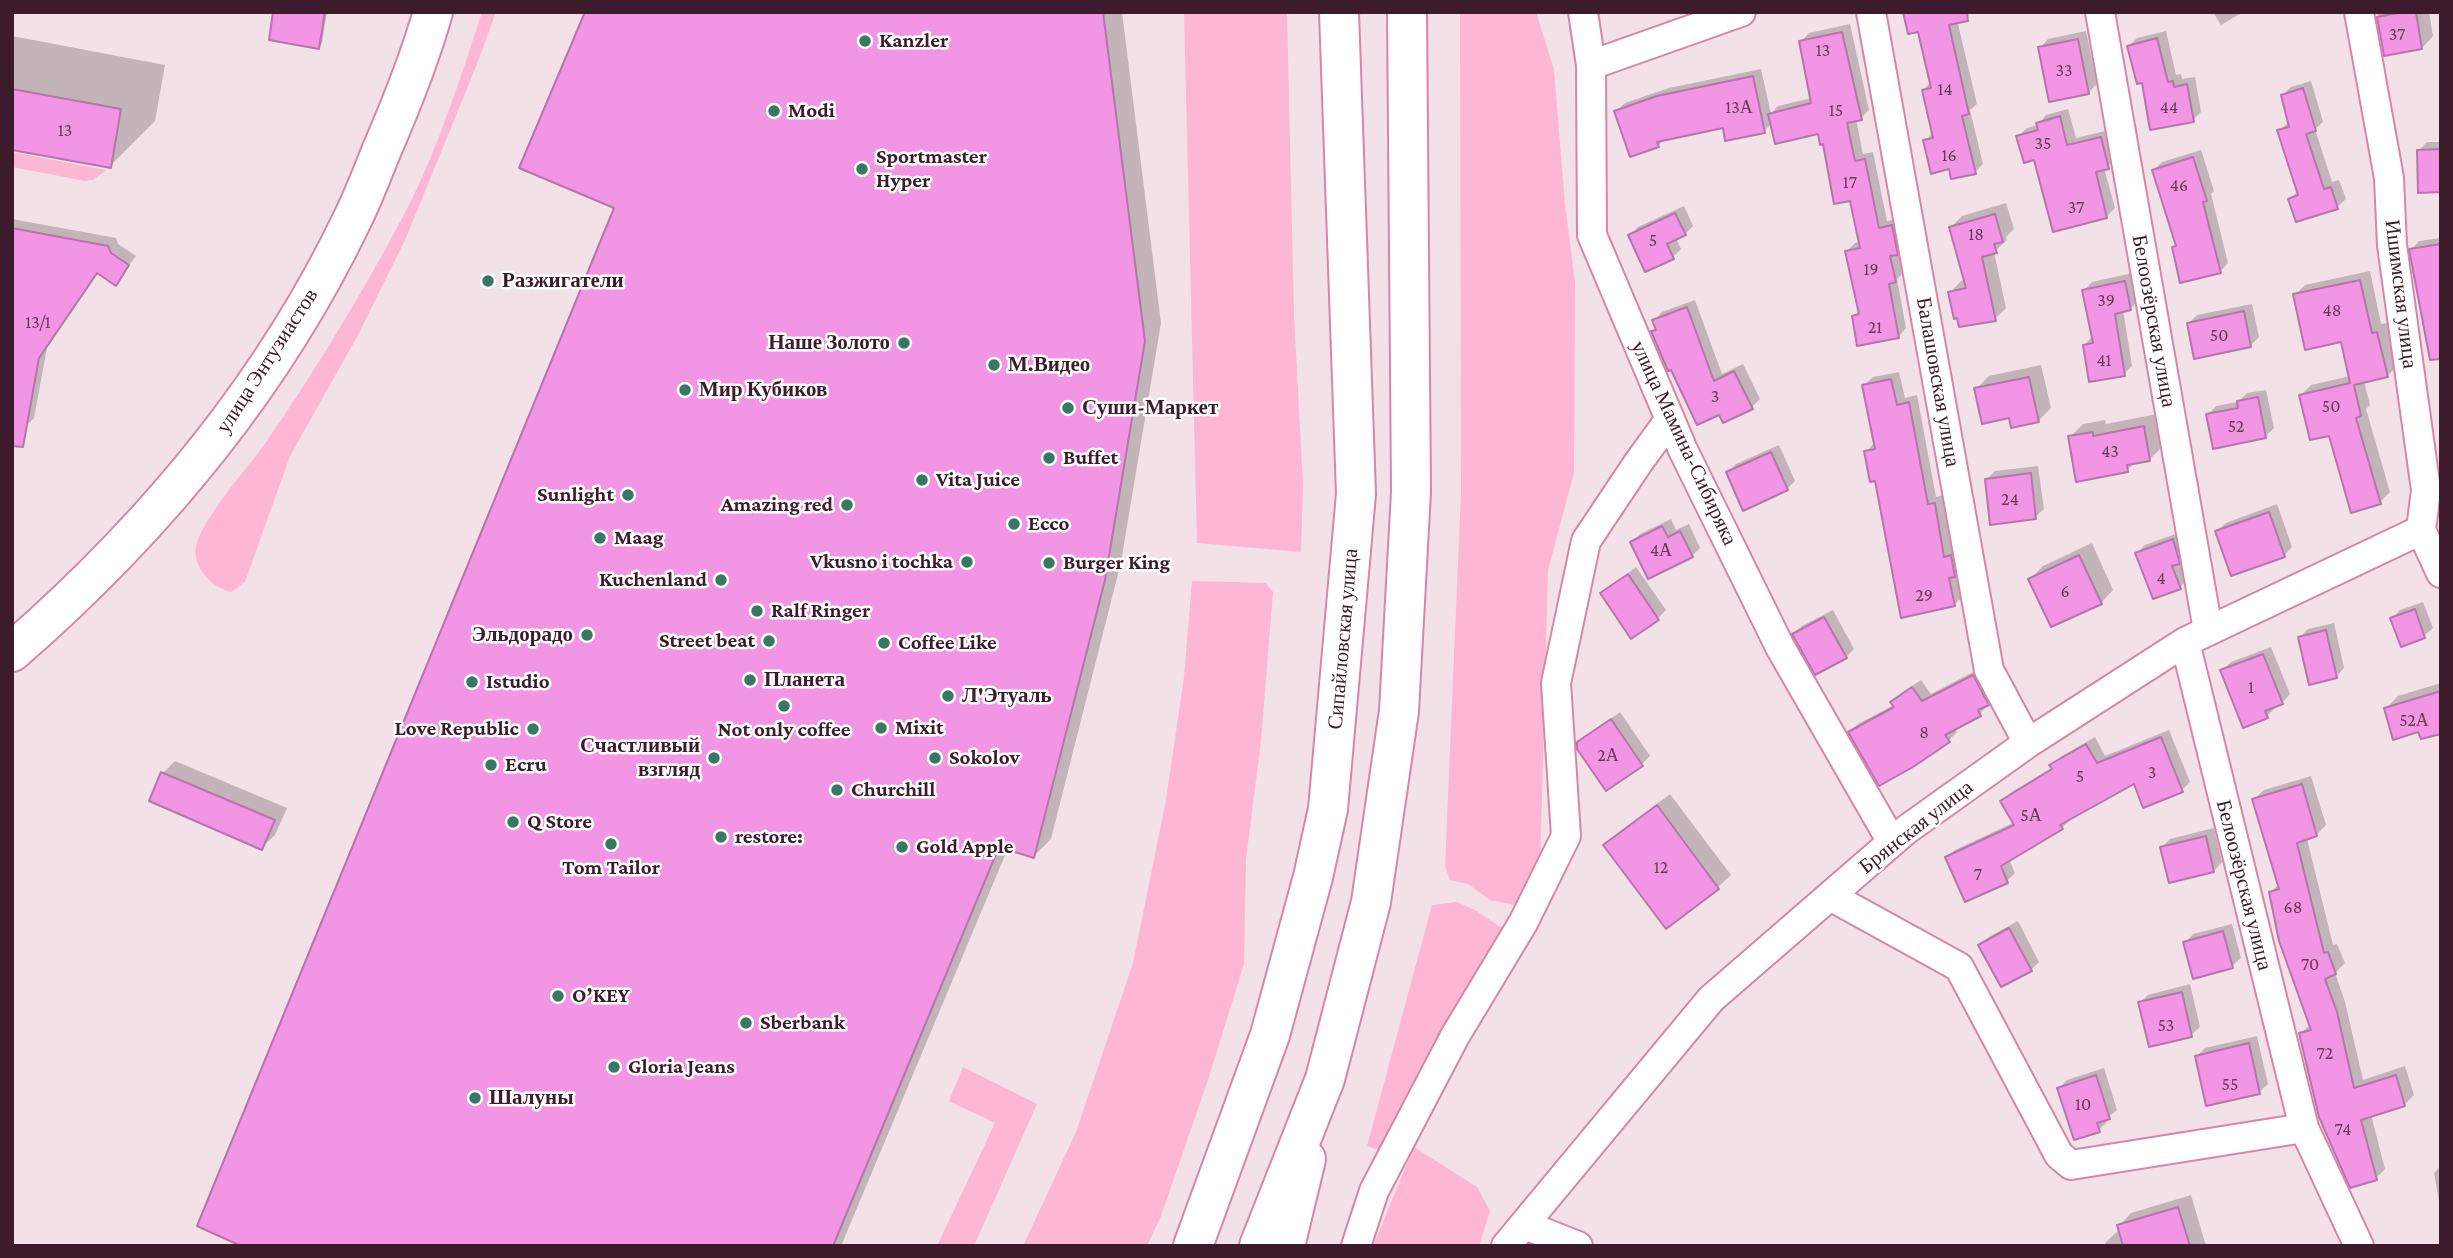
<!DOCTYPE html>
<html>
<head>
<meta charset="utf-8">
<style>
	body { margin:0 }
	#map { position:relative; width:2453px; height:1258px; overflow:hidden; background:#f3e1e8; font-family:"Crimson Pro",serif }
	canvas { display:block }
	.frame { position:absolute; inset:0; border:14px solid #3c1c2a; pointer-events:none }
</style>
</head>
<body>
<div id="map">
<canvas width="2453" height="1258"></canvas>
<div class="frame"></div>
</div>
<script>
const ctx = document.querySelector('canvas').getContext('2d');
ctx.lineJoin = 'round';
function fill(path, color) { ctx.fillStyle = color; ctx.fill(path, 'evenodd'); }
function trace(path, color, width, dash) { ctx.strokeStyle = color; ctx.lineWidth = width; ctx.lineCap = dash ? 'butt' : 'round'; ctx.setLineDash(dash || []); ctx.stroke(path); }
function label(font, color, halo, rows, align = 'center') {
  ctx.font = font + ' "Crimson Pro",serif'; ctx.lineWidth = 5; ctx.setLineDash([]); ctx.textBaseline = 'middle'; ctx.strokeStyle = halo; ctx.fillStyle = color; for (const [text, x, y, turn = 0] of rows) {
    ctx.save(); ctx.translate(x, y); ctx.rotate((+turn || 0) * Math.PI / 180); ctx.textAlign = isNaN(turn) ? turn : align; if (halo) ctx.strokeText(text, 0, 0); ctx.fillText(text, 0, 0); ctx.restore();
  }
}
fill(new Path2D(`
	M482,12H496L477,64L406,238L357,337L290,456L245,582L231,592C212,588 192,567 196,546C202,519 246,470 264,445C285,415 305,384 325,352C355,303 385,252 411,201C441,140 461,76 482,12Z
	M1184,12H1287L1294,315L1303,485L1301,552L1197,543Z
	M1460,12H1536L1554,70L1565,204L1575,282L1574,473L1548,570L1540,871L1519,906L1490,900L1468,884L1450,880L1445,866L1461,492Z
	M12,152L106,170L93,180L85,181L12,167Z
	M1192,581L1266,583L1273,592L1261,741L1246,859L1244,964L1208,1080L1161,1216L1147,1246H1023L1076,1132L1133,963L1166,800L1184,677Z
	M1457,902L1475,910L1505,930L1430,1054L1378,1150L1367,1146L1432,905Z
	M963,1067L1037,1104L974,1246H937L995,1123L949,1101Z
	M1414,1147L1477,1187L1490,1211L1479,1246H1373Z`), '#fdb6d3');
fill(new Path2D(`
	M275,12H327L322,43L318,47Z
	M586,12H1122L1161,323L1121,562L1051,839L1034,856L1008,848L841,1246H246L616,207Z
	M2213,12H2243L2221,25Z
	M2378,12H2429L2433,36L2422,48L2385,54Z
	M1957,20L1977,104L1970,110L1983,164L1975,172L1950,167L1925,141L1933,133L1923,90L1931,82L1919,30Z
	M1850,24L1869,110L1861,118L1856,119L1863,154L1873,152L1887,221L1900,218L1905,245L1899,251L1903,273L1897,279L1906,328L1898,337L1854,316L1860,310L1847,251L1855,243L1860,242L1851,199L1819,132L1772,123L1764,131L1724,126L1665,139L1658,146L1616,111L1625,103L1669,88L1761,69L1771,114L1778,106L1812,98L1801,42L1809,33Z
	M2086,31L2097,84L2089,92L2040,48L2048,39Z
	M2166,31L2176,75L2181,74L2182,79L2195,77L2201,112L2193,120L2143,81L2129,46L2137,38Z
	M12,36L165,65L155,121L110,166L12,148Z
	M2311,81L2323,122L2315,129L2332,182L2339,180L2346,199L2337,207L2290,199L2298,191L2279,131L2289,122L2283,95L2291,87Z
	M2068,109L2076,138L2109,130L2117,159L2104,168L2115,208L2107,216L2036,158L2018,136L2027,128L2038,125L2046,115Z
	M2427,142H2441V190L2419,150Z
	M2201,150L2214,191L2211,194L2228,263L2220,272L2173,248L2177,244L2154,170L2162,162Z
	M2006,203L2014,229L2006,237L2007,240L1994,252L2006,308L1995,319L1950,293L1961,281L1965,280L1951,227L1962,216Z
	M1684,206L1693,226L1685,234L1676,238L1681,249L1673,257L1630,236L1638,227Z
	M12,219L116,238L118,244L136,256L116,283L99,272L47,348L34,418L25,427L12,424Z
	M2441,238V333L2411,250L2419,241Z
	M2370,271L2381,324L2387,323L2397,366L2387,376L2364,381L2370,405L2366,409L2390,492L2380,502L2301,395L2311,385L2350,376L2342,340L2295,295L2305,285Z
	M2133,273L2139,300L2130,309L2123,310L2132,366L2124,374L2084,345L2093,336L2083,291L2092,282Z
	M1695,300L1722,374L1743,364L1760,399L1752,407L1720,413L1671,368L1653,332L1657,328L1654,321L1662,312Z
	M2252,304L2259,337L2250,346L2189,323L2197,315Z
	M2041,365L2051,408L2038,421L2010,416L1976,389L1989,376Z
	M1899,372L1905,398L1917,395L1936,497L1943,495L1952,549L1959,548L1963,596L1954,605L1876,479L1866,452L1874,443L1864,385L1873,377Z
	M2266,390L2274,428L2265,437L2208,415L2216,406L2238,402L2247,393Z
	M2157,414L2162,447L2150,459L2136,462L2127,470L2070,437L2083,424L2105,420L2106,424Z
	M1779,445L1795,481L1787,489L1728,472L1736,464Z
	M2038,466L2044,509L2035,517L1986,480L1995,471Z
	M2277,504L2292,547L2284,556L2217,531L2226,523Z
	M1671,519L1676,530L1689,524L1700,548L1692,556L1632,542L1640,534Z
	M2181,532L2187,554L2181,560L2188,579L2180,587L2137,553L2145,545Z
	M2092,543L2113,590L2101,603L2030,579L2043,566Z
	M1636,567L1666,610L1658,618L1602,593Z
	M2423,602L2433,628L2424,636L2402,645L2392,618L2400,610Z
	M1833,610L1854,649L1846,657L1794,634L1802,626Z
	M2334,623L2344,668L2336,677L2300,637L2308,629Z
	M2271,647L2290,694L2282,703L2274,705L2275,708L2267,716L2222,671L2231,662Z
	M1981,668L1996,695L1980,714L1954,728L1957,732L1949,740L1850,732L1858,724L1894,705L1892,702L1900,694L1921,680L1931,694Z
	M2441,683V732L2386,709L2398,696Z
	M1620,712L1650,756L1642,764L1578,743Z
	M2169,730L2190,782L2182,790L2135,781L2069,818L2070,820L2062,828L2009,859L2015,873L2007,881L1947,858L1955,850L2015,822L2002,801L2010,793L2053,767L2060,757L2095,737L2105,756Z
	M175,761L287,808L275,835L262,847L163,773Z
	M2311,776L2326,825L2316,835L2307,839L2333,945L2337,944L2345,963L2335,973L2345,1002L2363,1080L2405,1066L2414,1095L2404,1105L2371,1115L2385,1169L2376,1178L2301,1033L2311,1024L2271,892L2280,883L2254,799L2264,790Z
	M1670,794L1731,875L1718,887L1666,926L1606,846L1618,833Z
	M2214,828L2222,862L2214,871L2162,847L2170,839Z
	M2018,921L2039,962L2031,970L1980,945L1989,937Z
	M2232,924L2241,958L2232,966L2185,943L2193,934Z
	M2190,984L2200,1027L2191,1035L2140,1003L2148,995Z
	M2257,1036L2268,1084L2259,1092L2197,1056L2205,1048Z
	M2104,1068L2117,1110L2106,1119L2107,1122L2099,1130L2059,1088L2067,1080Z
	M2441,1166V1201H2439L2434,1173Z
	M2191,1195L2206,1246H2106L2105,1243L2120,1229L2119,1226L2131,1213Z`), '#0003');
const building = new Path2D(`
	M273,12H325L319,49L269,40Z
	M585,12H1103L1145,341L1105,580L1034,858L999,847L833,1246H241L197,1226L614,208L519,168Z
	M1903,12H1967L1968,21L1949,25L1969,114L1962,116L1976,174L1951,179L1949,169L1931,174L1923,140L1933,138L1922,90L1931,88L1918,32L1908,34Z
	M2403,12H2416L2422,49L2384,56L2377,17Z
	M1842,32L1862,120L1847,123L1855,161L1865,159L1879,228L1892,225L1898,255L1890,256L1896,282L1889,284L1899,338L1857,346L1852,316L1859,314L1845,251L1860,248L1850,201L1834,204L1823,144L1820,145L1818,134L1775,144L1768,114L1811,103L1799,41Z
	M2157,38L2168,82L2173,81L2174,87L2187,84L2194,122L2150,130L2142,83L2137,84L2127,46Z
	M2078,39L2089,94L2049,102L2038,47Z
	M1753,76L1765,133L1725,141L1723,128L1657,142L1659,147L1630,157L1614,111L1657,96Z
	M2303,88L2316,131L2306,134L2324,189L2331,187L2338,209L2296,222L2288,199L2298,195L2277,130L2289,127L2281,95Z
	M12,89L121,109L111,168L12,150Z
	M2060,116L2067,145L2101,137L2109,169L2096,172L2107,218L2053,232L2034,160L2024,163L2016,136L2038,130L2036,123Z
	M2441,149V192L2418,193L2417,150Z
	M2193,157L2207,201L2203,202L2221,273L2180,283L2172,247L2176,246L2152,170Z
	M1675,213L1686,235L1667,244L1674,259L1645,272L1628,235Z
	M1995,214L2003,242L1994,244L1997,253L1982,257L1996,321L1959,327L1957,318L1954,319L1948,292L1966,288L1949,227Z
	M12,228L108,246L111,253L129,265L116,286L97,273L39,358L23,447L12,446Z
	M2441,244V359L2430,360L2409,249Z
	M2360,280L2372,333L2377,332L2388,377L2354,385L2361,416L2356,418L2381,504L2351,513L2329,436L2310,440L2299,395L2350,383L2341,342L2305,350L2293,294Z
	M2125,281L2131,310L2115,314L2125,376L2089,382L2083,345L2093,343L2082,290Z
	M1687,307L1714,381L1734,371L1753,409L1723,423L1719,415L1697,425L1671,370L1668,371L1651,331L1656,330L1652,320Z
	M2244,311L2251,347L2194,359L2187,323Z
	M2029,377L2039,422L2011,428L2009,418L1982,424L1974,388Z
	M1891,379L1897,405L1909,402L1928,504L1935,503L1944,557L1951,555L1955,577L1949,578L1955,606L1901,618L1875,481L1870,482L1864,451L1875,449L1862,385Z
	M2258,397L2266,438L2213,449L2206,414L2238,408L2237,401Z
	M2144,426L2150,461L2127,465L2128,472L2076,482L2068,436L2093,432V436Z
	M1771,452L1788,490L1743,511L1726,472Z
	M2031,473L2036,519L1990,525L1985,479Z
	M2269,512L2285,557L2231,576L2215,531Z
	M1662,526L1668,537L1680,531L1693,557L1648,579L1630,542Z
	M2173,539L2180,564L2172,566L2181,589L2153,599L2135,553Z
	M2079,555L2102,604L2051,627L2028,579Z
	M1628,574L1659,620L1631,639L1600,593Z
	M2415,609L2425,638L2401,647L2390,618Z
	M1824,617L1847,658L1815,675L1792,634Z
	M2326,630L2337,678L2309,685L2298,637Z
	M2263,654L2283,704L2265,711L2268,718L2243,728L2220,670Z
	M1973,675L1989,705L1978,710L1981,716L1945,735L1950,742L1913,767L1879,786L1848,732L1894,707L1890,702L1912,687L1922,701Z
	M2441,691V734L2421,739L2418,732L2393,740L2384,708Z
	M1611,719L1643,766L1606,791L1577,749V742Z
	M2161,737L2183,792L2143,808L2134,784L2060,825L2063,829L2001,866L2008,883L1965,902L1945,857L2014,825L2000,801L2052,769L2049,765L2086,744L2097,763Z
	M161,772L275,820L262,850L149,801Z
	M2302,784L2317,836L2297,843L2324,953L2328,952L2336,974L2325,979L2337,1012L2354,1088L2396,1075L2405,1106L2361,1120L2377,1180L2350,1188L2319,1117L2299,1033L2311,1030L2279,941L2269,892L2279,889L2252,799Z
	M1657,805L1719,889L1666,929L1603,845Z
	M2206,836L2214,872L2169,883L2160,847Z
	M2009,928L2032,971L2001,987L1978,945Z
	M2223,931L2233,968L2193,979L2183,942Z
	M2182,992L2192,1037L2149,1047L2138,1002Z
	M2249,1043L2260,1094L2206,1106L2195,1056Z
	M2096,1075L2110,1119L2097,1123L2100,1132L2074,1140L2057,1088Z
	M2178,1207L2190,1246H2123L2117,1225Z`);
fill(building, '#f295e4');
trace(building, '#b675ab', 2);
const minor = new Path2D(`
	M1583,12L1591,65L1592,235L1683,450L1780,647L1892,842
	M1871,12L1989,670L2028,743
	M2100,12L2208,630
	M2359,12L2389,178L2392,245L2426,490L2421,530L2441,573
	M1591,65L1741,12
	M2185,642L2304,1128L2359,1246
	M1830,896L1959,967L2059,1155L2071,1165L2304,1128
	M1525,1225L1578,1246
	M1356,1246L1374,1191L1455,1036L1523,923L1566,836L1556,683L1586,541L1638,463L1670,419
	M1506,1246L1711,999L1906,830L2028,743L2185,642L2421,530`);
const secondary = new Path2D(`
	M12,652C151,531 272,387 352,220C364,196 373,171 383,147C402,103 420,58 433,12
	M1285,1246L1306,1159`);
const primary = new Path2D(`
	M1193,1246L1270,1035L1313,877L1328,809L1356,494L1339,12
	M1259,1246L1325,1079L1371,902L1399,711L1411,492L1407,12`);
trace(minor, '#d786a9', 32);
trace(secondary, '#d786a9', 42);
trace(primary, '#d786a9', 42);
trace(minor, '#fff', 28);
trace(secondary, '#fff', 38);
trace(primary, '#fff', 38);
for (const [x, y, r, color] of [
	[865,41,7,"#377765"],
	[774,111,7,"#377765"],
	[862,169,7,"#377765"],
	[488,281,7,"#377765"],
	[904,343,7,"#377765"],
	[994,365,7,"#377765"],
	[685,390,7,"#377765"],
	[1068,408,7,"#377765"],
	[1049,458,7,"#377765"],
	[922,480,7,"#377765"],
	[628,495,7,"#377765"],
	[847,505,7,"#377765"],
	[1014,524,7,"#377765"],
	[600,538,7,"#377765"],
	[967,562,7,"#377765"],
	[1049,563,7,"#377765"],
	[721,580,7,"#377765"],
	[757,611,7,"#377765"],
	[587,635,7,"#377765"],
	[769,641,7,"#377765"],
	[884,643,7,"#377765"],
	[750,680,7,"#377765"],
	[472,682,7,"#377765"],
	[948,696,7,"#377765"],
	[784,706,7,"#377765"],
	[881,728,7,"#377765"],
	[533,729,7,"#377765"],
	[714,758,7,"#377765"],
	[935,758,7,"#377765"],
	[491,765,7,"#377765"],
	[837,790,7,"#377765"],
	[513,822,7,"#377765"],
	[721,837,7,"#377765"],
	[611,844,7,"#377765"],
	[902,847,7,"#377765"],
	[558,996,7,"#377765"],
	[746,1023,7,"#377765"],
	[614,1067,7,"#377765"],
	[475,1098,7,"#377765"]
]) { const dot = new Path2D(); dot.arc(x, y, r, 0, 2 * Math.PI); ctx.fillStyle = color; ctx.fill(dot); trace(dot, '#fff', 2.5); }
label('18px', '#6a3a58', null, [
	["37",2397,34],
	["13",1823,50],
	["33",2064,70],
	["14",1945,89],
	["13А",1739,107],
	["44",2169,107],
	["15",1836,110],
	["13",65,130],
	["35",2043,143],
	["16",1949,155],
	["17",1850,182],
	["46",2179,185],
	["37",2076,207],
	["18",1976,234],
	["5",1653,240],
	["19",1871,269],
	["39",2106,300],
	["48",2332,310],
	["13/1",38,322],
	["21",1875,327],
	["50",2219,335],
	["41",2104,360],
	["3",1715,396],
	["50",2331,406],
	["52",2236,426],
	["43",2110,451],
	["24",2010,499],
	["4А",1661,550],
	["4",2161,578],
	["6",2065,591],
	["29",1924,595],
	["1",2251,687],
	["52А",2414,720],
	["8",1924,732],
	["2А",1608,755],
	["3",2152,772],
	["5",2080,776],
	["5А",2031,815],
	["12",1661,867],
	["7",1978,874],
	["68",2293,907],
	["70",2310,964],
	["53",2166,1025],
	["72",2325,1053],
	["55",2230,1084],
	["10",2083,1104],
	["74",2343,1129]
]);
label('bold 21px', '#3c1c2a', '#fff', [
	["Kanzler",879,41],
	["Modi",788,111],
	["Sportmaster",876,157],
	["Hyper",876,181],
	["Разжигатели",502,281],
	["Наше Золото",890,343,"right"],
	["М.Видео",1008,365],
	["Мир Кубиков",699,390],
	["Суши-Маркет",1082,408],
	["Buffet",1063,458],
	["Vita Juice",936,480],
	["Sunlight",614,495,"right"],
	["Amazing red",833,505,"right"],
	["Ecco",1028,524],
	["Maag",614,538],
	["Vkusno i tochka",953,562,"right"],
	["Burger King",1063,563],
	["Kuchenland",707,580,"right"],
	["Ralf Ringer",771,611],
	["Эльдорадо",573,635,"right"],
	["Street beat",755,641,"right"],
	["Coffee Like",898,643],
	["Планета",764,680],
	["Istudio",486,682],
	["Л'Этуаль",962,696],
	["Mixit",895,728],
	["Love Republic",519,729,"right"],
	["Not only coffee",784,730,"center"],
	["Счастливый",700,746,"right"],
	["взгляд",700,770,"right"],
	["Sokolov",949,758],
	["Ecru",505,765],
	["Churchill",851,790],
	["Q Store",527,822],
	["restore:",735,837],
	["Gold Apple",916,847],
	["Tom Tailor",611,868,"center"],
	["O’KEY",572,996],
	["Sberbank",760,1023],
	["Gloria Jeans",628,1067],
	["Шалуны",489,1098]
], 'left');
label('21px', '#3c1c2a', '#fff', [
	["Ишимская улица",2401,294,83],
	["Белоозёрская улица",2154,321,80],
	["улица Энтузиастов",267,361,-57],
	["Балашовская улица",1938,382,80],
	["улица Мамина-Сибиряка",1684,443,65],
	["Сипайловская улица",1343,639,-85],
	["Брянская улица",1916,827,-38],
	["Белоозёрская улица",2244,885,76]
]);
</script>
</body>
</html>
